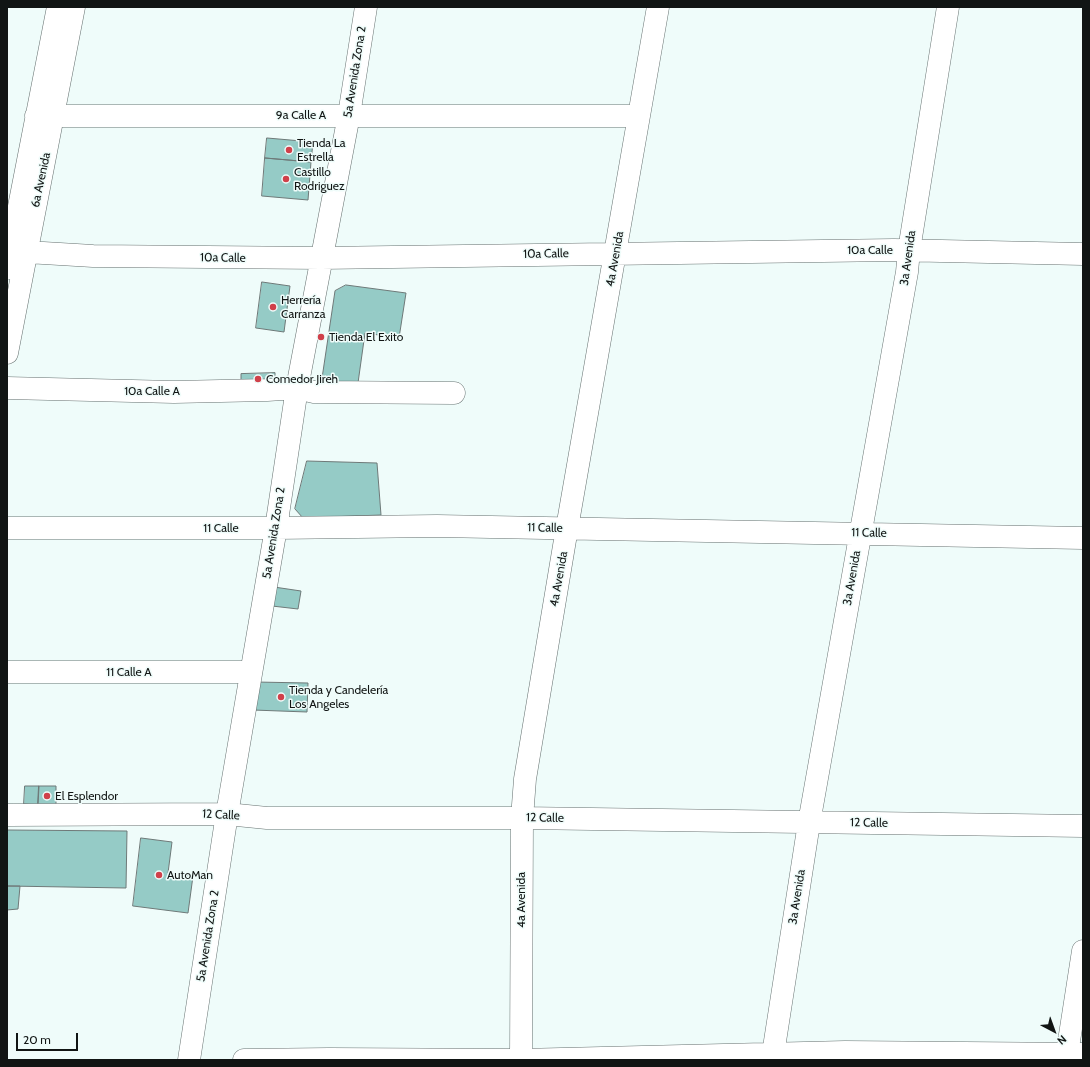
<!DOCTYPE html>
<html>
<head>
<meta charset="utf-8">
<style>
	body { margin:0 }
	#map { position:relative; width:1090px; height:1067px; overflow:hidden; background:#effcfa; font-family:Cabin,sans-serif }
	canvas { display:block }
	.frame { position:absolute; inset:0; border:8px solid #111514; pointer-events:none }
	.north { position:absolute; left:1034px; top:1011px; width:40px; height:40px; -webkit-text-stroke:3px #effcfa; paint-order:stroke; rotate:139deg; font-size:11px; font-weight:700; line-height:16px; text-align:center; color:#111514 }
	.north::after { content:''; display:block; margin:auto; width:14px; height:18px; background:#111514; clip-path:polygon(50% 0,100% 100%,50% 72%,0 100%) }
	.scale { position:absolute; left:16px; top:1033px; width:62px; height:18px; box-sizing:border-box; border:2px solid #111514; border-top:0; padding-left:5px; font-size:12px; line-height:14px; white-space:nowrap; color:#111514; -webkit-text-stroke:3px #effcfa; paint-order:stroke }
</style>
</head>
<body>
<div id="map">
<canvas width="1090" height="1067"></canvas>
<div class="frame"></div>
<div class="north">N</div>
<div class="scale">20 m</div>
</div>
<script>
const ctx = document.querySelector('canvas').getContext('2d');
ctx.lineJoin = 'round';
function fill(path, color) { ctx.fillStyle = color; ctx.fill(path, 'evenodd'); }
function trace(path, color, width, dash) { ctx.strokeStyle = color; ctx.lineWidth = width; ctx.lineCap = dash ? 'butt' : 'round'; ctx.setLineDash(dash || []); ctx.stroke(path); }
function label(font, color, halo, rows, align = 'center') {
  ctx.font = font + ' Cabin,sans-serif'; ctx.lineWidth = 3; ctx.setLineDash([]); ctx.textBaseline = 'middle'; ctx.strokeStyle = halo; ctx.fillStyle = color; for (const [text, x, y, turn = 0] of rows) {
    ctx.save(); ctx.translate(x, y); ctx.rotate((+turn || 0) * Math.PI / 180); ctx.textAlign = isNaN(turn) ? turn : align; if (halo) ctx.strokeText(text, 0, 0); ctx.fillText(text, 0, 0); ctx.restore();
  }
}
const building = new Path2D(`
	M267,138L313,142L311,162L265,158Z
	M265,158L311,162L308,200L262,196Z
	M262,282L290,286L284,332L256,328Z
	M346,285L406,293L399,338L365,333L357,390L321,385L335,291Z
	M275,373V385L241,386V374Z
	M307,461L377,463L381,515L303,518L295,509Z
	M274,587L301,591L298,609L272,606Z
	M255,682L308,683L307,712L253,710Z
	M25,786H39L38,805L24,804Z
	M39,786H56V805H38Z
	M7,830L127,831L126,888L7,886Z
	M141,838L172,842L168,873L193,876L188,913L133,906Z
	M7,886H20L18,909L7,910Z`);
fill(building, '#95cbc6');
trace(building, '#6e7978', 1);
const minor = new Path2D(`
	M36,116H638
	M10,251L93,256L321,258L894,250L1083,254
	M7,268L58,7
	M7,353L74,7
	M7,388L174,392L267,390L297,388L314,392L454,393
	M7,528H276L437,526L1083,538
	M7,672H250
	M7,815L227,814L267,818H522L1083,826
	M773,1054L809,823L907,272L909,250L948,7
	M1067,1054L1083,951
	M189,1060L227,814L276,528L297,388L349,115L366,7
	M244,1060L329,1059L521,1060L845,1052L1083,1054
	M521,1060L522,818L525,779L567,528L658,7`);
trace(minor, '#677271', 23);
trace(minor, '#fff', 22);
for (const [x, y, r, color] of [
	[289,150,4,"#d0404a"],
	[286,179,4,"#d0404a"],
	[273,307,4,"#d0404a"],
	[321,337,4,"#d0404a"],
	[258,379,4,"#d0404a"],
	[281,697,4,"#d0404a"],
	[47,796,4,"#d0404a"],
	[159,875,4,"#d0404a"]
]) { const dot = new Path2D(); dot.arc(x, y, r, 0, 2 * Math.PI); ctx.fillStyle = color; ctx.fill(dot); trace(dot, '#effcfa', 1.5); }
label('12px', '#111514', '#effcfa', [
	["5a Avenida Zona 2",355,72,-81],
	["9a Calle A",301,115],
	["6a Avenida",41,180,-78],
	["10a Calle",870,250],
	["10a Calle",546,254,-1],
	["10a Calle",223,258,1],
	["3a Avenida",908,258,-82],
	["4a Avenida",615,259,-80],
	["10a Calle A",152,391],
	["11 Calle",221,528],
	["11 Calle",545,528,1],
	["5a Avenida Zona 2",274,533,-81],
	["11 Calle",869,533,1],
	["3a Avenida",852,578,-80],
	["4a Avenida",559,579,-80],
	["11 Calle A",129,672],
	["12 Calle",221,815,3],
	["12 Calle",545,818,1],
	["12 Calle",869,823,1],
	["3a Avenida",797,897,-81],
	["4a Avenida",521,900,-90],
	["5a Avenida Zona 2",208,936,-81]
]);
label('12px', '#111514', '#effcfa', [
	["Tienda La",297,143],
	["Estrella",297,157],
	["Castillo",294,172],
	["Rodriguez",294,186],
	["Herrería",281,300],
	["Carranza",281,314],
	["Tienda El Exito",329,337],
	["Comedor Jireh",266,379],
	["Tienda y Candelería",289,690],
	["Los Angeles",289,704],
	["El Esplendor",55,796],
	["AutoMan",167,875]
], 'left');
</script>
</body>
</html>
